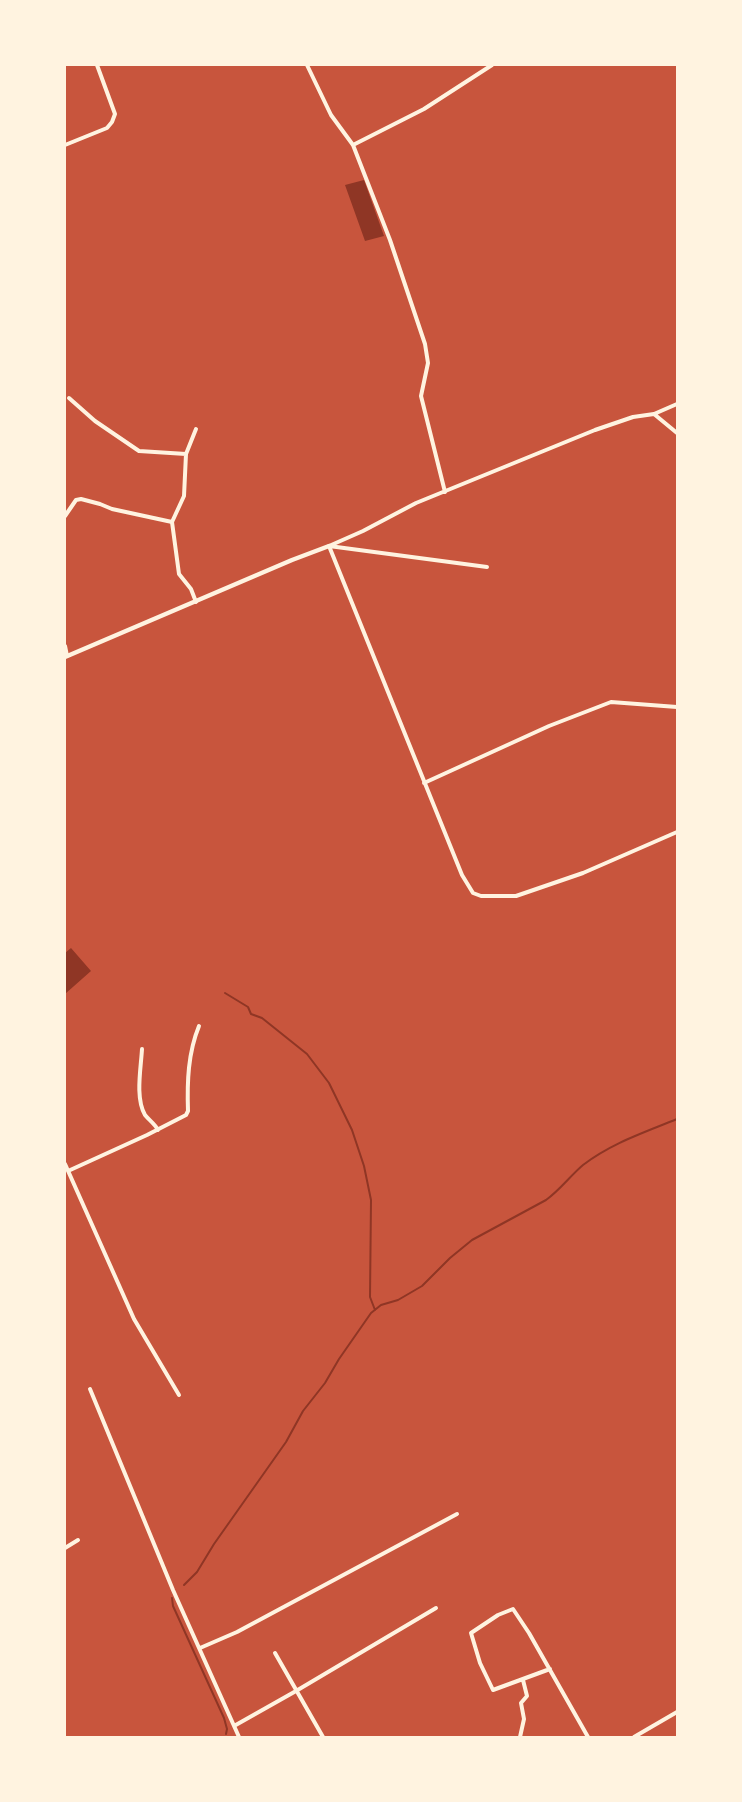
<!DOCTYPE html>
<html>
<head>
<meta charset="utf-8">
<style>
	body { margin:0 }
	#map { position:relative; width:742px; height:1802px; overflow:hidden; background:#c8553d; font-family:Ubuntu,sans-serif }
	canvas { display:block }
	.frame { position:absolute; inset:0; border:66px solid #fff3e0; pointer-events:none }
</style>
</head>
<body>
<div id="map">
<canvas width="742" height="1802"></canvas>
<div class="frame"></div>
</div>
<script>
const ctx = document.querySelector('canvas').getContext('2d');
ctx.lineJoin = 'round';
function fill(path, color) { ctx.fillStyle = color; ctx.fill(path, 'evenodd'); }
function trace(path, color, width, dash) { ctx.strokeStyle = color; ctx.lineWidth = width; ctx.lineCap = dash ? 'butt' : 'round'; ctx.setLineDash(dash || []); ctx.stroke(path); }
fill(new Path2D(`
	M364,180L384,236L365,241L345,185Z
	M71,948L91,971L65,994V953Z`), '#8f3625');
trace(new Path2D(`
	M225,993L248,1007L251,1014L262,1018L307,1054L329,1083L352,1130L364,1166L371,1200L370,1297L375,1310
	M184,1585L197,1572L214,1544L286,1442L303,1411L325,1383L339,1359L371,1313L381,1305L398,1300L422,1286L450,1258L472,1240L546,1200C560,1190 570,1176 583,1165C612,1143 643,1133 677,1119
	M172,1598L173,1606L224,1718L227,1729L226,1734`), '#8f3625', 2);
trace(new Path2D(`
	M307,65L331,115L353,145L390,240L425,344L428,363L421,396L445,492
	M65,145L107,128L112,122L115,114L97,65
	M353,145L424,109L492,65
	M69,398L95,421L139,451L186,454
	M654,414L677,433
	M196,429L186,454L184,496L172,522L179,574L191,589L196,602
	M65,516L76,500L81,499L100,504L112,509L172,522
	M329,546L462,875L473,893L481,896H516L583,873L677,832
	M329,546L363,531L416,503L595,430L633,417L654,414L677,404
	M329,546L487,567
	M65,646L67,656
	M424,783L549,726L611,702L677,707
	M142,1049C141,1068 135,1098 145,1115C149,1120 155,1124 158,1130
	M65,1164L134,1319L179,1395
	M68,1171L147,1135L186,1115L188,1111C187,1082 188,1053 199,1026
	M90,1389L173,1590L239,1737
	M65,1548L78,1540
	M200,1648L237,1632L457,1514
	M275,1653L323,1737
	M550,1669L493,1690L480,1663L471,1633L498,1615L513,1609L529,1633L588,1737
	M234,1726L296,1691L436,1608
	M520,1737L524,1719L521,1703L527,1696L523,1680
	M634,1737L677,1712`), '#fff3e0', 4);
trace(new Path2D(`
	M65,657L292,560L329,546`), '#fff3e0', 4.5);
</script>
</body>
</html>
